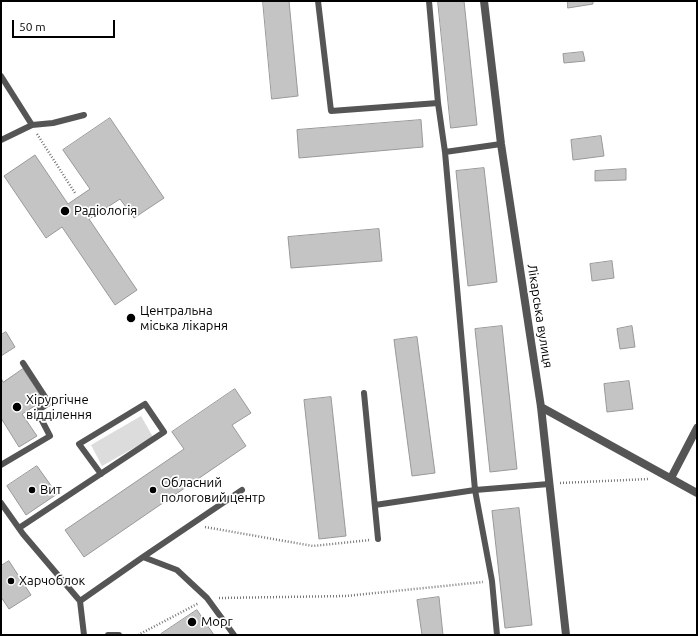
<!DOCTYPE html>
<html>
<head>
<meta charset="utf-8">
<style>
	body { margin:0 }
	#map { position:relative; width:698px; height:636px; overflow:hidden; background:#fff; font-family:Ubuntu,sans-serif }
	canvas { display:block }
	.frame { position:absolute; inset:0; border:2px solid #000; pointer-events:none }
	.scale { position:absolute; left:12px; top:20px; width:103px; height:18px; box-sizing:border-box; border:2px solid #000; border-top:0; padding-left:5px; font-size:12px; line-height:14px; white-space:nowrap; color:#000; -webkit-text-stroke:3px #fff; paint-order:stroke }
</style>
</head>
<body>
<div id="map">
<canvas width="698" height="636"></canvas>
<div class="frame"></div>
<div class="scale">50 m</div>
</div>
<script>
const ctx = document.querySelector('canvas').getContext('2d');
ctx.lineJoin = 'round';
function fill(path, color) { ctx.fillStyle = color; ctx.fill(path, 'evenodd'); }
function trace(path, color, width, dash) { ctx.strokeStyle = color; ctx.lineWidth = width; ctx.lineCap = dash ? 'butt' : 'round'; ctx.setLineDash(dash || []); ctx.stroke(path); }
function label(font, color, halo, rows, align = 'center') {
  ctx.font = font + ' Ubuntu,sans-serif'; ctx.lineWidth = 3.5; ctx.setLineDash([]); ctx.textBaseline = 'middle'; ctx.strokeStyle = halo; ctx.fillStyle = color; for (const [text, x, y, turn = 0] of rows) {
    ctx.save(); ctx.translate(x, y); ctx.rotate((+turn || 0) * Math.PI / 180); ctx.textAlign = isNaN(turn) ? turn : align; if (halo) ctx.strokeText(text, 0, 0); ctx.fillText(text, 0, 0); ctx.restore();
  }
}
fill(new Path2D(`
	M141,416L153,437L102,466L91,445Z`), '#dcdcdc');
const building = new Path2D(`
	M263,1H289L298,96L272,99Z
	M438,1H464L477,125L451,128Z
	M568,1H593V4L568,8Z
	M583,52L585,61L564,63L563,54Z
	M110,118L164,198L134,218L120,199L89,219L137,290L115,305L62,227L46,238L4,176L35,155L68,204L90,189L63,150Z
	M421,120L423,147L299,158L297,130Z
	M601,136L604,156L573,160L571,140Z
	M484,168L497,282L468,286L456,171Z
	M626,169V180L595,181V171Z
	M379,229L382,261L291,268L288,237Z
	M612,261L614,278L592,281L590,264Z
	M502,326L517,469L490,472L475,329Z
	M632,326L635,347L620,349L617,329Z
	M6,332L15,347L1,356V335Z
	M417,337L435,473L412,476L394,340Z
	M23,369L44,400L22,414L37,436L19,447L1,418V378L3,382Z
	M629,381L633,409L607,412L604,384Z
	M235,389L251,413L232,425L246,446L84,557L65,530L184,449L172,432Z
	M331,397L346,536L319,539L304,400Z
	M37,466L57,494L26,515L7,486Z
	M519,508L532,625L505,628L492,511Z
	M9,561L31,595L9,609L1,597V566Z
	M439,597L443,635H422L417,600Z
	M197,610L214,635H161V634Z`);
fill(building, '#c4c4c4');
trace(building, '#999', 1);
trace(new Path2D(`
	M37,134L75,193
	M560,483L649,479
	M205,527L313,546L370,540
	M219,598L346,596L483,582
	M138,635L199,603`), '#777', 2.5, [1, 2]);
trace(new Path2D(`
	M318,1L331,111L438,103
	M429,1L438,103L445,152L501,144
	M1,76L32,125
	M1,140L32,125L53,123L84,115
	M445,152L475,490L492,581L497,635
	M364,393L378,539
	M1,465L50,436L37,411L49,403L23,363
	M1,503L23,534L80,601L84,635
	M375,505L475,490L549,484
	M19,528L164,432L145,404L79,444L101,474
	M143,557L242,490
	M80,601L143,557L177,570L207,598L234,635
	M108,635H119`), '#555', 6);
trace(new Path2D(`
	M484,1L501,144L541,407L566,635
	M541,407L697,493
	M671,478L697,428`), '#555', 8);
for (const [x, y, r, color] of [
	[65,211,5,"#000"],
	[131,318,5,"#000"],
	[17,407,5,"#000"],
	[32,490,4,"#000"],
	[153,490,4,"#000"],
	[11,581,4,"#000"],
	[192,622,5,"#000"]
]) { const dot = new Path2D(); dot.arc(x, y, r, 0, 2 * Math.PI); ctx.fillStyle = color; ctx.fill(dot); trace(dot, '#fff', 1.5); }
label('13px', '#000', '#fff', [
	["Радіологія",74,211],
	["Центральна",140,311],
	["міська лікарня",140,326],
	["Хірургічне",26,400],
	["відділення",26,415],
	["Обласний",161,483],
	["пологовий центр",161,498],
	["Вит",40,490],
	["Харчоблок",19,581],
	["Морг",201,622]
], 'left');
label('13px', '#000', '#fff', [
	["Лікарська вулиця",540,316,81]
]);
</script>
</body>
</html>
